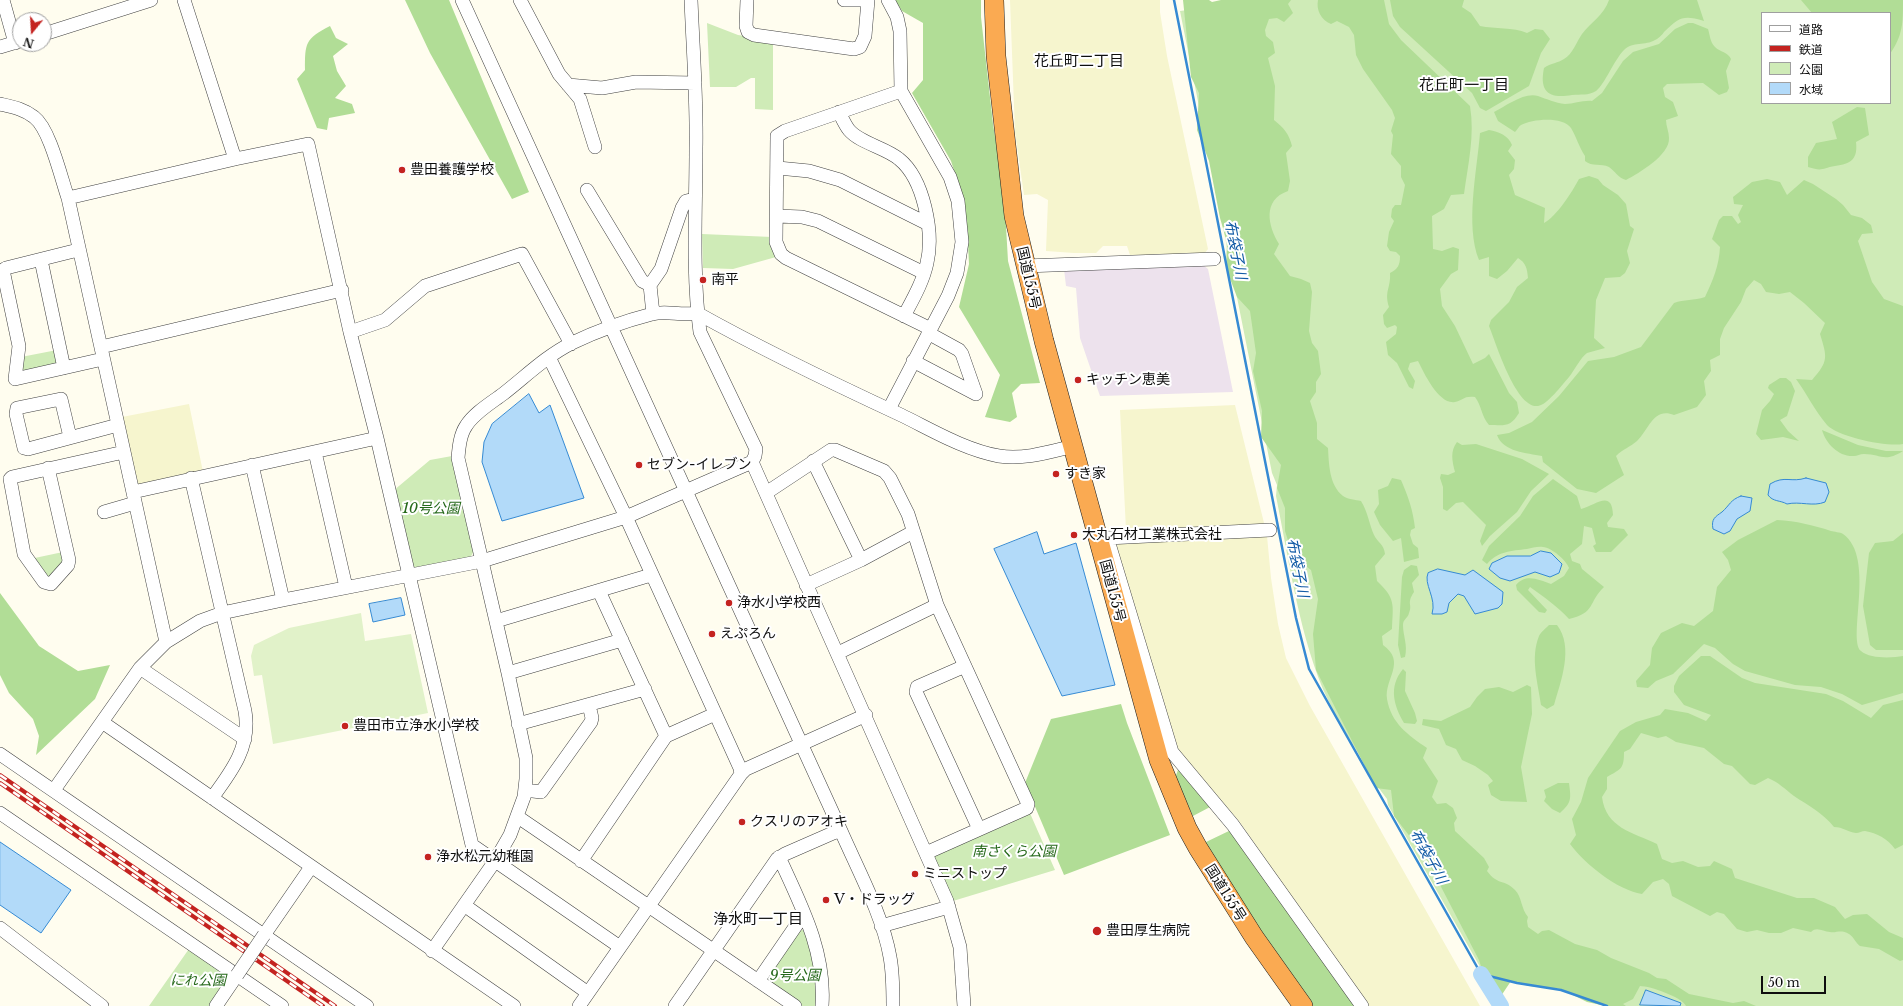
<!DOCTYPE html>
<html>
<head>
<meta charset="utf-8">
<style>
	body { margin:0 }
	#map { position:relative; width:1903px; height:1006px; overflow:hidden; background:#fffdef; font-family:"Libre Baskerville","Noto Sans JP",serif }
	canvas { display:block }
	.legend { position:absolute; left:1761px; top:12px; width:130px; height:92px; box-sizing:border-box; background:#fff; border:1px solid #9f9f9f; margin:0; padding:5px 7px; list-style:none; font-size:12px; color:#0e0e0e }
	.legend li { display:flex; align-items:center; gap:8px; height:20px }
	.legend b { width:20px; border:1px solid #9f9f9f }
	.north { position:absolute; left:12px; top:12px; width:40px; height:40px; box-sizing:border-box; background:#fff; border:1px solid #9f9f9f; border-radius:50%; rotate:198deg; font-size:11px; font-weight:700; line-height:16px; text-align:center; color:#0e0e0e }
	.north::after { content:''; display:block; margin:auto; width:14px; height:18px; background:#c42320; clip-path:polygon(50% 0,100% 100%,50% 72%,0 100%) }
	.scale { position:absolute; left:1761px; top:976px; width:65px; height:18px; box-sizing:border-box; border:2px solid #0e0e0e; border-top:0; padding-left:5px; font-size:12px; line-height:14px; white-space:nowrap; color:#0e0e0e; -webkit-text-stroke:3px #fff; paint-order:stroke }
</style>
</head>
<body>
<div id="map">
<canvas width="1903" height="1006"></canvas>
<ul class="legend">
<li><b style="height:5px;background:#fff"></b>道路</li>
<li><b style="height:5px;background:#c42320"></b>鉄道</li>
<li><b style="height:11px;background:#cfebb7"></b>公園</li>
<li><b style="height:11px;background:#b2daf9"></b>水域</li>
</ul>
<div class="north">N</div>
<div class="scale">50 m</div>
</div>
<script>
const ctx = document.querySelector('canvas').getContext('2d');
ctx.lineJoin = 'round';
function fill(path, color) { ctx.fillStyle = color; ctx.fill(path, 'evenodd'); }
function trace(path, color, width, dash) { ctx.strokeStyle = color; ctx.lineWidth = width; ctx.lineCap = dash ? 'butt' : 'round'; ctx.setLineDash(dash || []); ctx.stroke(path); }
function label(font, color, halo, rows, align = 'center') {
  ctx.font = font + ' "Libre Baskerville","Noto Sans JP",serif'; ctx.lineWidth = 4; ctx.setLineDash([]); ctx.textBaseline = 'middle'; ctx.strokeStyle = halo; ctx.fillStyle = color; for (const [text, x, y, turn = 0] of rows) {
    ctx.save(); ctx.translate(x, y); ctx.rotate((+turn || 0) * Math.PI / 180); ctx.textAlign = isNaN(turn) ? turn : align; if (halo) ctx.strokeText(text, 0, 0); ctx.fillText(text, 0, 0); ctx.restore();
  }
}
fill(new Path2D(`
	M1202,264L1208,269L1233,392L1100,396L1080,338L1076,288L1066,286L1064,269Z`), '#ede2ed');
fill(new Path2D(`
	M1010,0H1160V12L1167,56L1208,249L1204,254L1130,255L1127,246H1103L1096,253H1074L1046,251L1048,200L1037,194L1024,195L1015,132Z
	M189,404L203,472L137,486L122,417Z
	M1235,405L1264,523L1260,528L1132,532L1126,530L1120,410Z
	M1267,536L1271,578L1278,624L1286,658L1310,706L1480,1006H1367L1239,821L1175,748L1114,548L1120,543Z`), '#f6f5ce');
fill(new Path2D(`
	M1225,0H1903V1006H1613L1562,988L1483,972L1388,805L1387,799L1378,787C1362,758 1343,730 1328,700C1300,641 1289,560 1276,496L1277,485L1272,473L1180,11L1225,5ZM1762,13H1890V103H1762Z
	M707,23L738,35L773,40V110L755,109V78H751L736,87H710Z
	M702,234L772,237L771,247L776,257L733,269L703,268Z
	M57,350L60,364L18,373L21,357Z
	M452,456L474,551L470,558L411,568L393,491L430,460Z
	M63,552L65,561L51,577H44L30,559Z
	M1029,811L1055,870L953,901L933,857Z
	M805,929L816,960L819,1006H799L766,979L799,931Z
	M191,946L232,975L210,1006H149Z`), '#cfebb7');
fill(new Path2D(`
	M405,0H449L529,192L512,199L430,53Z
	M895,0H981V17L993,124L1004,192L1008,261L1040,383L1021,384L1012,393L1017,417L1010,422L985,417L1000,375L959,307L969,264L967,224L960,189L951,161L912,93L923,80V23L902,11Z
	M1183,0H1209L1212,2L1221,0H1291L1288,4L1293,13L1284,22L1277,18L1269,19L1265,30L1266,36L1273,42L1275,53L1268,58L1275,86L1274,120C1284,128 1289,134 1292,146L1286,153L1290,181L1288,191C1262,200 1268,226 1279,244L1274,254L1290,276L1301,279L1310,283L1312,292L1309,331L1312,343L1318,351L1321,374L1316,382V392L1310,401L1317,423V439L1328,448C1329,464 1329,485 1343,496C1347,499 1356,500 1361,501C1368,512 1369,524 1374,535C1378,543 1384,544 1385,554L1375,566L1377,581C1396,599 1393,604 1392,629L1382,636L1383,645C1407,662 1384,679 1387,699C1391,723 1408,735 1427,748L1423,758L1438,781L1432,797L1437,804L1446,803L1453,808L1457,818L1454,823L1455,831L1484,858L1489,867L1487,871C1498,886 1505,879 1515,890C1522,897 1521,909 1528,917L1527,921L1528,927L1538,934L1542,931L1549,930L1575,944L1597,950L1611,958L1649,973L1657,978L1666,979L1689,994L1733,1003L1744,1001L1756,1006H1686C1682,997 1650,986 1640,986L1633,999L1623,1004L1626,1006H1606L1587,1002L1561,989L1529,986L1511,981L1501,996L1504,1006H1496L1490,994L1479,960L1425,856L1394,816L1391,790L1376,788L1316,670L1313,634L1318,599L1311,570L1293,556L1285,531V508L1277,488L1281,465L1261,437L1262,411L1253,371L1256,353L1250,311L1237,297L1226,268L1227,242L1220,218L1209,161L1197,130L1199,93L1191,77Z
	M1318,0H1384L1389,24L1401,40L1470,106C1475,135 1468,165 1464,194L1451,195L1444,209L1432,216L1433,249L1442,251L1453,247L1459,249L1458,270L1451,274L1440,289L1442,306L1455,326L1473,364L1485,358L1489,354L1509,393L1517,402L1519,413C1510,428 1504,425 1489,425C1481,416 1482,406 1475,397C1462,396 1465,400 1455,402C1439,405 1424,373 1418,361L1410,363L1408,369L1415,381L1413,389L1409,387L1397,363L1388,355L1386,342L1396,334L1397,327L1395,325L1387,328L1384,324L1383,315L1389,307C1384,291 1391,288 1390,273C1398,269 1400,265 1400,256L1396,252L1390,251L1387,246L1389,232L1394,221L1391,217L1392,209L1395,205H1401L1405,185L1401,177V166L1391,154L1393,135L1391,131L1395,118L1392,110L1363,69L1356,55L1354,35L1349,27L1337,21L1331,24C1321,20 1316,10 1318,0Z
	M1390,0H1464L1462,7L1471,13L1480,26C1495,29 1513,27 1527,33L1535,29L1543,30L1550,39L1541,53L1529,86L1486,111L1480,108L1472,93L1400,27L1393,16Z
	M1609,0H1697L1704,21C1683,15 1680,17 1664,32C1662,35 1658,39 1655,40C1645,46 1633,41 1624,50C1614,60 1605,84 1596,91C1588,96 1581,94 1572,95C1549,99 1539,92 1544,68C1551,63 1558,63 1564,59C1572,55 1577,41 1582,34C1591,22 1604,15 1609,0Z
	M1801,0H1903C1903,23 1903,35 1890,54V13H1812Z
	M1688,23H1693L1708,29C1710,35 1710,42 1715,47C1720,52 1728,52 1731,59L1726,71L1729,88L1727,92L1719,95L1703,83L1667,84L1663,88L1665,97L1673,102L1678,116L1666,120C1666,126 1669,132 1669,138C1670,155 1639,173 1626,180C1618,178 1615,171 1609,167C1601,163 1592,167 1585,161V156C1579,147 1576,136 1571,128C1563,116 1532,119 1521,125C1519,126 1517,130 1515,132L1498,121L1494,112C1506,106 1524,92 1538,96C1547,99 1555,103 1565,104C1574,104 1583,100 1592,101L1602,93L1623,61L1633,52L1659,44L1675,29Z
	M330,26L336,38L348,44L333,56L337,71L346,86L335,98L352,104L355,113L329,118L327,130L317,128L297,79L305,70C305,43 305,39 330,26Z
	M1857,107L1865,108L1869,135L1856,142C1858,159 1851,164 1835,166C1822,168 1823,172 1808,167V157L1816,143L1837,139L1832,122Z
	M1489,130C1499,132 1508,135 1512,145L1508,151L1515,160L1514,169L1509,175L1515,195L1545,208L1544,223C1557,216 1572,192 1579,179L1589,176L1598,179L1603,185L1618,195L1626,204L1630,226L1634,229L1627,251L1630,263L1625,273L1620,277L1605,278L1596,300L1594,338L1605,348C1599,350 1593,351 1587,353C1581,357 1574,371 1569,377C1562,385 1547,405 1538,406C1516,409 1496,343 1489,326L1491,320L1509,302L1517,287L1528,278C1527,268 1526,263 1518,258L1507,271L1497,279L1489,276V257L1479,260C1465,225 1477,171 1480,133Z
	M1767,179L1780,182L1787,195L1804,180L1813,184L1836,199L1843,205L1851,215L1862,218L1871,225L1873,233L1862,234L1858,241L1872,282L1884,299L1903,306V444C1887,447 1838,437 1827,425C1815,411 1807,394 1796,379L1812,380C1829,361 1827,357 1820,334L1825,323L1804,303L1790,292L1779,294L1766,292L1761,284L1754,280L1746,289L1741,302L1724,328L1720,339V355L1710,360L1711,371L1704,381L1706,395L1697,407L1674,415C1653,407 1649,430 1637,441C1630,447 1623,449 1616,456L1624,475L1596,493L1577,489L1543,462L1542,456C1527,453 1503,452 1497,435L1509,433L1532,422L1559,396L1588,361L1614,357L1641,347L1674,303C1684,299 1694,301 1705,297C1713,280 1719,266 1720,247L1712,239L1719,220L1723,216H1732L1738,224L1741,222L1738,215L1743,205L1734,204L1733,197L1752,182Z
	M1780,378H1786L1791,382L1795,391L1787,416L1780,420L1788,431L1799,441L1783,437L1761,440L1756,434L1762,410L1770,401L1774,394L1768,388L1769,385Z
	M1822,430L1858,445L1886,451H1903C1884,463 1881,454 1864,454C1860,454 1857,456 1854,456C1839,457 1826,444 1822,430Z
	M1457,442L1462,445L1476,444L1522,459L1549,474L1531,491L1517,512L1490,536L1482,546L1480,541L1486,525L1463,502L1456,503L1447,511L1443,509V487L1440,478L1441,474L1448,475L1455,472C1452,461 1450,451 1457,442Z
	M1392,478L1401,480C1408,496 1413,510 1415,528L1411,530L1410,535L1413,544L1418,548L1419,558L1404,562L1401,538L1393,541L1380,525L1374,512L1379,504L1378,490L1388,486Z
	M1553,479L1577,496L1581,509C1596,505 1612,489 1613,515L1607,523L1608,527L1624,529L1628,535L1611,552H1596L1593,546L1596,544L1592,528L1584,526L1582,544L1570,554L1572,561L1580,564L1582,569L1604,587C1588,602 1596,613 1569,619C1558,607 1544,597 1530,587L1528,590L1547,610L1545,613L1539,612L1517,590L1516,585C1526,573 1539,580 1551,584L1564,576L1569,568C1566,560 1552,548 1543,547C1538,546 1532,548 1527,549C1511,551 1498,551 1487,564L1482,560L1489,546L1520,516L1533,496Z
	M1777,520C1796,521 1813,525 1831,531C1834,532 1840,532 1843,534C1876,557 1847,639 1861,651C1870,659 1892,658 1903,656V693L1862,705L1842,694L1821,687L1795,685L1745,671L1733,664L1715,648L1704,644L1673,674L1656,681L1648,688L1637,687L1636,681L1650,665L1652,648L1661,633L1682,623L1694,626L1713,611L1717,587L1731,570L1728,560L1722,552L1738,540Z
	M1903,533V650H1876L1870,645L1863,606L1869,553L1875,543L1893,541Z
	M1411,565L1417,566L1419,575L1412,583L1414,592C1406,604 1413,604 1409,613C1408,618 1403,619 1403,625C1403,636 1408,645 1405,657L1401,658L1398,645L1402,577L1404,570Z
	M0,593L39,646L78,671L110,665L95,699L36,755L39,736L33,719L9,693L0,675Z
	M1549,625H1557C1574,647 1561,681 1554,705L1547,709L1541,705C1538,683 1530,658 1539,636C1541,632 1546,628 1549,625Z
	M1701,656H1710L1742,678L1755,683L1826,694L1843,701L1871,718L1883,705L1903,700V845L1895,849C1888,839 1877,833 1865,831C1862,831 1859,833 1856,833C1848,832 1843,827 1834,827C1823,813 1809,806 1794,796C1785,789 1778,782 1768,778L1755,785L1750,784L1732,766L1724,764L1704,748L1676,742L1666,736L1658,738L1641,733L1630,749L1624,752C1624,769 1621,769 1607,777V789L1602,797C1606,828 1632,832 1657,844L1662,859L1672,863L1683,861L1698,867L1710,866L1714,861L1732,869L1735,878L1797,898H1814L1835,907L1845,919L1853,915L1867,914L1889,932L1903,938V960L1900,961L1879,949L1860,946C1855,942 1853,936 1849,934C1841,929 1837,933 1830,932C1823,932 1817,926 1811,932L1793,928L1781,933H1769L1757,930L1747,932L1737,929L1724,914L1717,912L1710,916L1672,896L1669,884L1663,879L1653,882L1642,894C1617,890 1585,864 1570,844L1576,835L1572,819L1581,802L1588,778L1620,731L1636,722L1660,715L1665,709L1688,713L1706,721L1711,715L1684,705L1674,692V686L1679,676Z
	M1403,669L1406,672L1405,691L1415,713L1417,721L1415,724L1404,723C1394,706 1388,687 1403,669Z
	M1527,685L1531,687L1532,714L1521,767L1527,802L1501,801L1491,795L1488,785L1493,781L1488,775L1475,766L1462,760L1456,749L1446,745L1439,729L1422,725L1423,719L1441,721L1470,707L1477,697L1485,689L1499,687L1513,692Z
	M1121,704L1127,723L1170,835L1064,875L1025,783L1051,719Z
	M1178,770L1201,793L1210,807L1193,816L1175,778Z
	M1558,783H1569C1571,799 1572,802 1560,813L1552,809L1544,801L1546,797L1544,790Z
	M1231,830L1356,1006H1312L1204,848L1206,842Z`), '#b1dd96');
fill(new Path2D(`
	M361,613L365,641L411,634L428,713L273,744L262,675L254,676L251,656L254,645L289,628Z`), '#e1f2c9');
const water = new Path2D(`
	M529,394L539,413L550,405L584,498L502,521L482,462L484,442L492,424Z
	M1806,478L1826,483L1829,492L1825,502C1813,507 1800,501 1787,504C1780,500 1773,502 1768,495L1770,484C1785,475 1791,483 1806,478Z
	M1741,496L1752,498L1750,511L1737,519L1730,531L1724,534L1713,529C1711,519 1715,517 1722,512C1730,505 1730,500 1741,496Z
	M1037,532L1044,554L1076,543L1115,685L1062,696L994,549Z
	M1541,551L1551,553L1562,564L1559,573L1550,577L1535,572L1510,581L1500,578L1489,569L1492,563L1507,556H1530Z
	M1438,569L1465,575L1473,570L1503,592L1502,604L1498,608L1475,614L1464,596L1458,594L1449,603L1447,612L1442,614H1432C1437,598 1423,584 1428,573Z
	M401,598L405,615L373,622L369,604Z
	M0,842L71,890L41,933L0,905Z
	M1646,990L1681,1003L1680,1006L1640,1005Z`);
fill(water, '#b2daf9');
trace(water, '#368ad3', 1);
trace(new Path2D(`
	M1174,0L1296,618L1309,669L1481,974L1517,983L1561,990L1607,1006`), '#368ad3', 2.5);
trace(new Path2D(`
	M1481,974L1501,1006`), '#b2daf9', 16);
const minor = new Path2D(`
	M3,0L15,43
	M184,0L235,159
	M462,0L841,831C858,870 883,916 890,957C893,973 893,990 893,1006
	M520,0L559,74L580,99L595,147
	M747,0L746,26L748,32L754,35L854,49L860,47L865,36L868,0
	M844,0H863
	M888,0L897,17L900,31L901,91L950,177L958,201L962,242L957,273L948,296L889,409
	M44,34L151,0
	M0,47L20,41
	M568,85L602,88L636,82L695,83
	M901,91L785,131L777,136L776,242L781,254L786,258L931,329
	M0,104C13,107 24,109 34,117C50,129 61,178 68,198L166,642
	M839,112C842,118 845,125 849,130C860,143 886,148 899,159C924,179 934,233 927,263C923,282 913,299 904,316
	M778,168L809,171L840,180L928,224
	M587,190L642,281L650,285
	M68,198L235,159L308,144L350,332L377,438L472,845L620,947
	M777,216L802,217L818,221L924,273
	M78,250L6,268L3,270L19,346L15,379L103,359
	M41,260L64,368
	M1025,266L1214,259
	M653,314L650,285L661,269L682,208L686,201L695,199
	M350,332L385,320L425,286L522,254L571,344
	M101,347L342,290
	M549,357L626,517L740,768L741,774
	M913,361L976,394L962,354L959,350L928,333
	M70,437L61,399L17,408L16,414L24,448L28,449L118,425
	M315,452L346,587
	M813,461L861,560
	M752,462L947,901L960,947L964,1006
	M252,465L283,600
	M48,468L69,560L68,565L51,584L44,582L24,554L10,479L12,477L124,452
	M191,478L245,711C251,746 232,771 212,798
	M133,492L377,438
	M766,493L831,450H835L884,471L890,478L908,514L937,605L1028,804L1027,808L926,853
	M104,512L135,503
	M1098,540L1107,538L1270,530
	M1110,547L1172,752L1233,825L1362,1006
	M806,585L861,560L913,532
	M599,591L666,736
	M496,621L651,575
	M838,653L937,605
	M965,666L917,687L916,692L979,829
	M140,668L245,739
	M508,673L622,640
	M102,722L514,1006
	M518,724L645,689
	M0,754L367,1006
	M54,790L140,668L166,642L200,621L222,613L283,600L482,561L626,517L752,462L755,456L756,449L700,332C692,272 696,210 696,149C697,100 693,50 691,0
	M525,790L541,792L591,722L592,718L589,705
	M0,813L282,1006
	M518,817L795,1006
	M779,857C801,905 826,952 822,1006
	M581,861L666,736L715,714
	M464,905L588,993
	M881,926L949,907
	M0,928L102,1006
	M264,935L311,867
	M432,951L495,861L510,835L524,797L526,779V758L508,673L458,458C459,447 460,435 466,426C474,413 491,403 503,394C525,377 546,356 572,343C597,331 625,321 652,314C666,310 681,316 697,313C763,350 832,383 901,415C932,430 965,450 999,456C1024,460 1049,452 1074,446
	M758,981L804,914
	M216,1006L237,975
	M579,1006L741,774L746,769L866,715
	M675,1006L777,859L785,854L833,833L841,831`);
const highway = new Path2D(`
	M994,0L996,56L1014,216L1044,341L1159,760L1187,828L1198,848L1254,937L1303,1006`);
trace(minor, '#414141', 14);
trace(highway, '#1f1f1f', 20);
trace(minor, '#fff', 13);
trace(highway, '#faaa52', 19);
const rail = new Path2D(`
	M0,775L335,1006
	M0,783L323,1006`);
trace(rail, '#c42320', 4);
trace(rail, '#fff', 2.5, [8]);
const minorBridge = new Path2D(`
	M237,975L264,935`);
trace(minorBridge, '#414141', 14, []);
trace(minorBridge, '#fff', 13);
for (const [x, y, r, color] of [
	[402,170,4,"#c42320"],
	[703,280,4,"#c42320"],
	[1078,380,4,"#c42320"],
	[639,465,4,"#c42320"],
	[1056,474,4,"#c42320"],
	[1074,535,4,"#c42320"],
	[729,603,4,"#c42320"],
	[712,634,4,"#c42320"],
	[345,726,4,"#c42320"],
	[742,822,4,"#c42320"],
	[428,857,4,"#c42320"],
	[915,874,4,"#c42320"],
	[826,900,4,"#c42320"],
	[1097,931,5,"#c42320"]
]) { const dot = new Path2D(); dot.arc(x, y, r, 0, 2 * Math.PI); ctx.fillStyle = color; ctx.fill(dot); trace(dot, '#fff', 1.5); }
label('14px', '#0e0e0e', '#fff', [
	["豊田養護学校",410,170],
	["南平",711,280],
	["キッチン恵美",1086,380],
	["セブン-イレブン",647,465],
	["すき家",1064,474],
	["大丸石材工業株式会社",1082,535],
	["浄水小学校西",737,603],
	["えぷろん",720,634],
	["豊田市立浄水小学校",353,726],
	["クスリのアオキ",750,822],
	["浄水松元幼稚園",436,857],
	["ミニストップ",923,874],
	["V・ドラッグ",834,900],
	["豊田厚生病院",1106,931]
], 'left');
label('14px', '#0e0e0e', '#fff', [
	["国道155号",1028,278,77],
	["国道155号",1112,591,75],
	["国道155号",1225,893,58]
]);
label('italic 14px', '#26691b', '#fff', [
	["10号公園",431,509],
	["南さくら公園",1014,852],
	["9号公園",795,976],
	["にれ公園",198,981]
]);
label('15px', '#0e0e0e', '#fff', [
	["花丘町二丁目",1079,62],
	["花丘町一丁目",1464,86],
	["浄水町一丁目",758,920]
]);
label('italic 15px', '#125ba6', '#fff', [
	["布袋子川",1235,250,79],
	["布袋子川",1297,568,79],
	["布袋子川",1428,857,61]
]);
</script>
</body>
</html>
